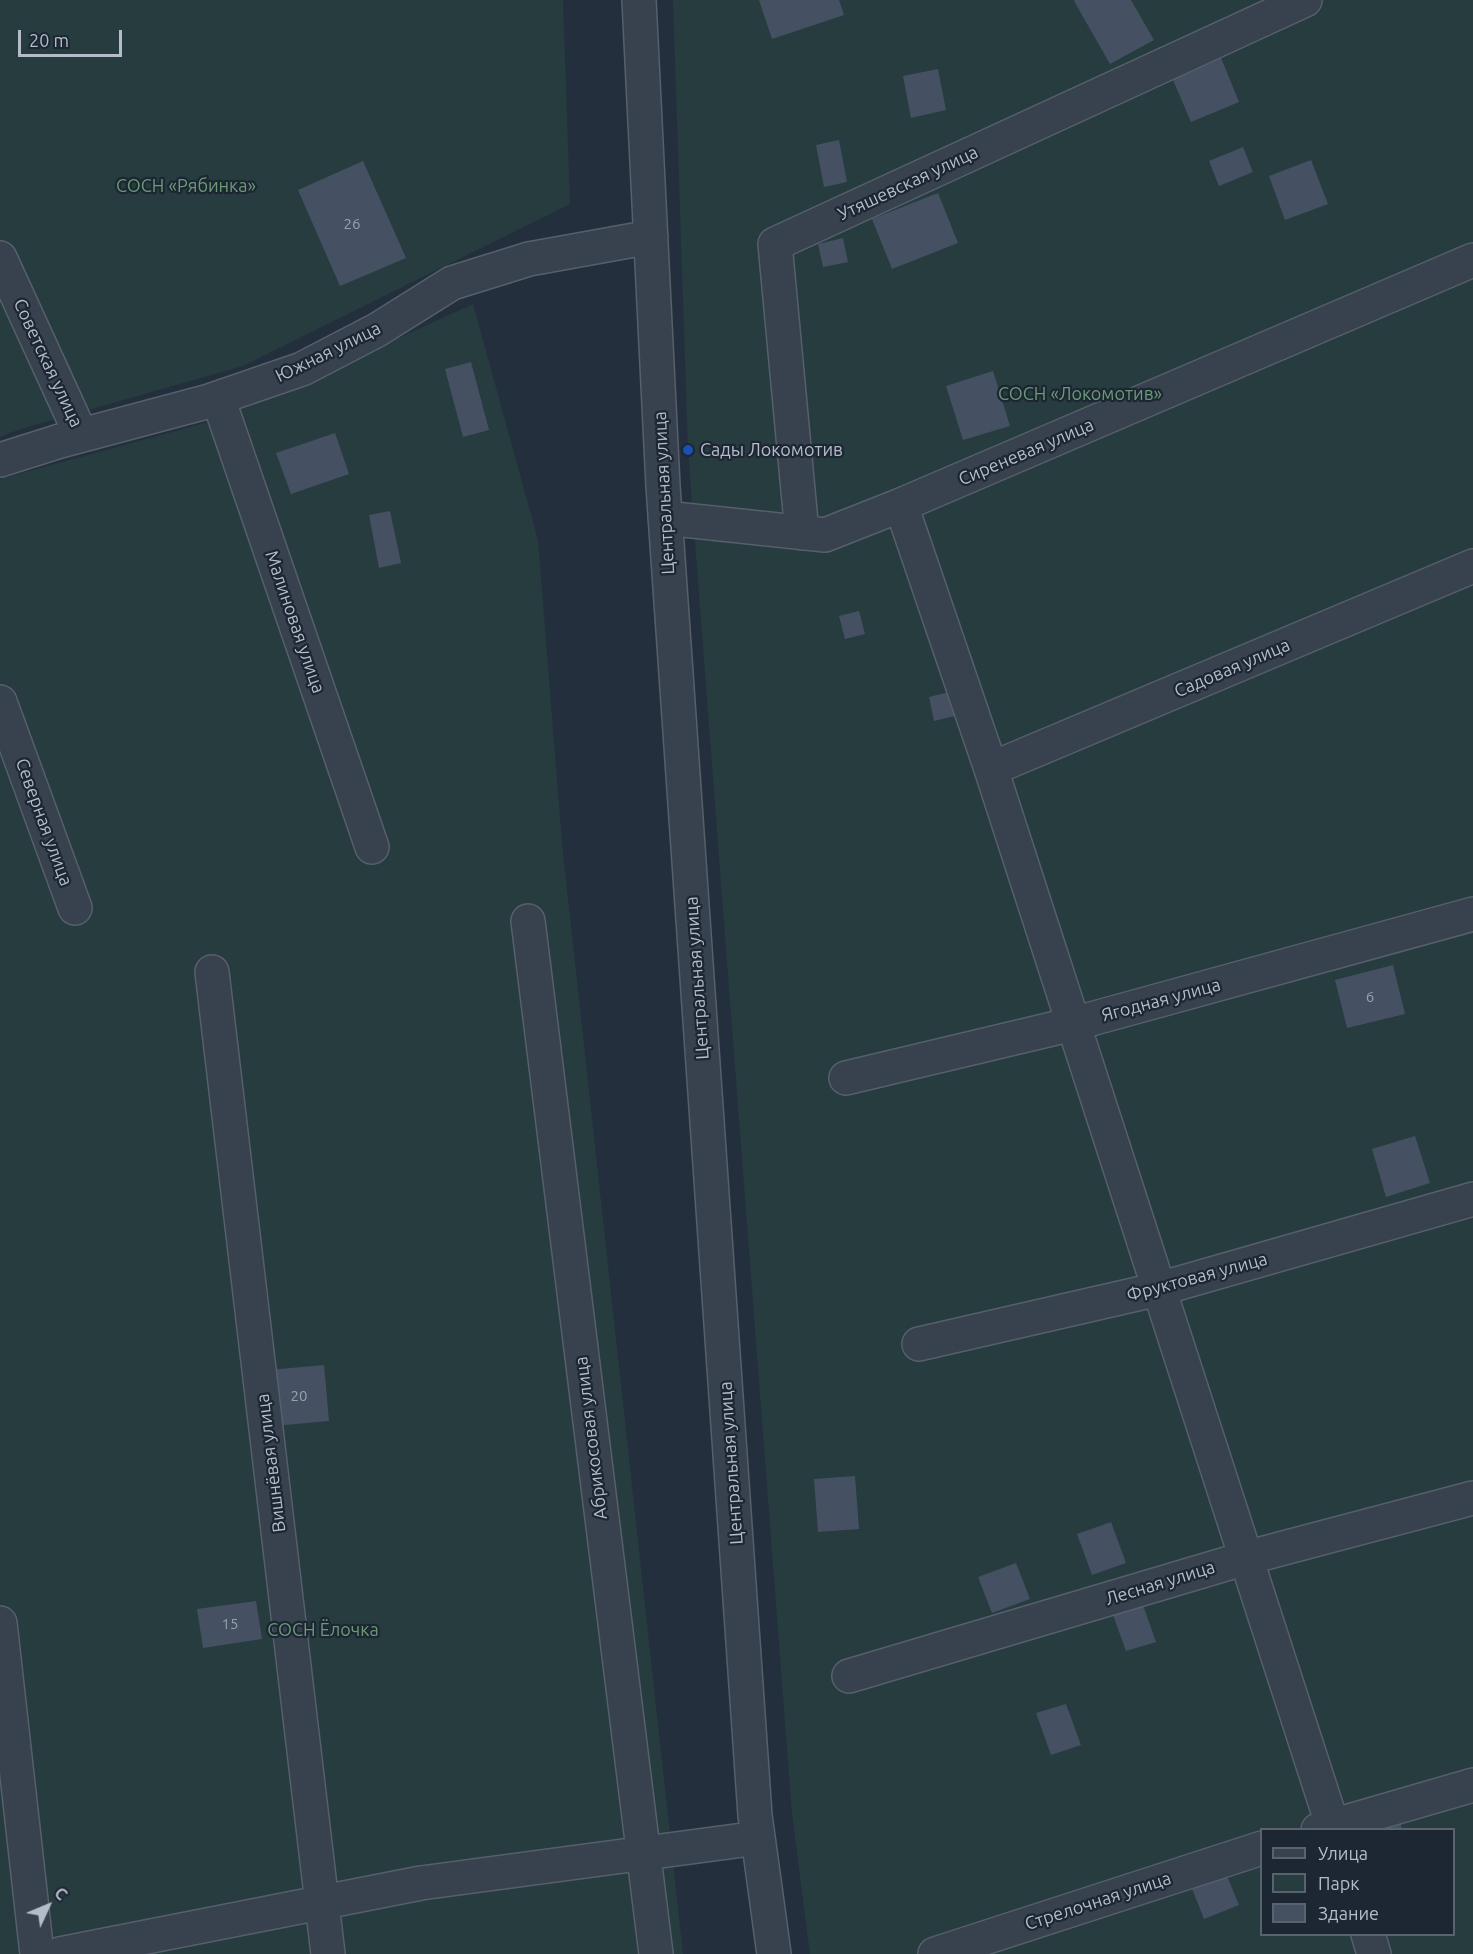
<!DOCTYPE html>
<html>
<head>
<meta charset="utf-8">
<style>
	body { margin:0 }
	#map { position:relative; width:1473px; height:1954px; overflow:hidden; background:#242f3e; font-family:Ubuntu,sans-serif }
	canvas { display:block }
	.legend { position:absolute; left:1260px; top:1828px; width:195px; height:108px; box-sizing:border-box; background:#1d2633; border:2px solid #59626f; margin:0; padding:8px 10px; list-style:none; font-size:18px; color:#b4bcc9 }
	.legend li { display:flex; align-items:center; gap:12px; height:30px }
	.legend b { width:30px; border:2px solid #59626f }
	.north { position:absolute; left:18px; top:1876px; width:60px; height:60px; -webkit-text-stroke:4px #1d2633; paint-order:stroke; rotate:46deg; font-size:16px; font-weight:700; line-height:24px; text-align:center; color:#b4bcc9 }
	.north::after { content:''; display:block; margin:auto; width:21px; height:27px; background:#b4bcc9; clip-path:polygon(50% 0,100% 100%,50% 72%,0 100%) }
	.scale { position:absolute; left:18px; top:30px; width:104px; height:27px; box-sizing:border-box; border:3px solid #b4bcc9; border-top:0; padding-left:8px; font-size:18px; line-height:21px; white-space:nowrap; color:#b4bcc9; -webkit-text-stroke:4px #1d2633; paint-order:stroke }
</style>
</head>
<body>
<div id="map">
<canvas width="1473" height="1954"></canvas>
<ul class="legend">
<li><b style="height:8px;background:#38414e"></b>Улица</li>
<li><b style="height:16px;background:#263c3f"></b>Парк</li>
<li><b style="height:16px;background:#455162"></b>Здание</li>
</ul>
<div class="north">С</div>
<div class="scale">20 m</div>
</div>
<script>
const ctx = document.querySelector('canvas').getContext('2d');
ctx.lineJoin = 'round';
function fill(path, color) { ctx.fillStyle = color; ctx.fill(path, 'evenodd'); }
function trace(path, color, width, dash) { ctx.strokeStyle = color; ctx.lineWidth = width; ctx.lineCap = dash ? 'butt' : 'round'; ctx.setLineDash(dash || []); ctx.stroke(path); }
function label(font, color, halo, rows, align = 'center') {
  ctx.font = font + ' Ubuntu,sans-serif'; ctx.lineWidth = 4.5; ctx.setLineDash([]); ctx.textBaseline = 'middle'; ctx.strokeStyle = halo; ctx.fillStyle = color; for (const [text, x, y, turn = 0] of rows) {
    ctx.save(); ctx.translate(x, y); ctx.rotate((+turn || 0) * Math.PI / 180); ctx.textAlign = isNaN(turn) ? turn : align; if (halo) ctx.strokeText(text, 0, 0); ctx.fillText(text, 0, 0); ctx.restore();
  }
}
fill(new Path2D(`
	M0,0H563L570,204L243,366L18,430L0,437Z
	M673,0H1473V1954H810L792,1814L688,450ZM1262,1830H1454V1934H1262Z
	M473,304L538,540L562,843L683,1954H0V479L205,423L303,382Z`), '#263c3f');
fill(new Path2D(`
	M759,0H839L844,15L772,39Z
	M1075,0H1131L1154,40L1110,64L1074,1Z
	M1219,53L1239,102L1191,122L1170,73Z
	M938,69L946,110L911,118L903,76Z
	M839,140L847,182L824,187L816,145Z
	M1243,147L1253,172L1219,186L1209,161Z
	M1311,160L1328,204L1285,220L1269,176Z
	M363,161L406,258L340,286L298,190Z
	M938,193L958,243L892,269L872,219Z
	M843,238L848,262L823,267L818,244Z
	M471,362L489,430L463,437L445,369Z
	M993,371L1010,426L963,440L946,386Z
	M335,433L349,474L291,494L276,453Z
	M390,511L401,563L379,568L369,515Z
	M859,611L865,634L845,639L839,616Z
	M957,690L963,714L934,721L929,697Z
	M1393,965L1405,1014L1347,1028L1335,980Z
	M1415,1136L1430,1183L1386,1197L1372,1149Z
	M324,1365L329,1421L274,1426L269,1370Z
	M855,1476L859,1529L818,1532L814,1479Z
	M1111,1522L1126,1563L1092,1575L1077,1534Z
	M1016,1563L1030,1599L992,1613L978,1577Z
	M256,1601L262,1639L203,1648L197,1609Z
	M1143,1605L1156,1642L1126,1651L1113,1615Z
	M1066,1704L1081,1745L1051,1755L1036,1713Z
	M1398,1812L1402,1830H1366Z
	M1225,1871L1239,1905L1204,1919L1191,1886Z`), '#455162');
const minor = new Path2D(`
	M639,0L663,486L755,1815L774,1954
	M0,258L81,435
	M218,398L372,847
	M0,460L60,441L206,402L302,369L377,330L452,283L529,259L651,237
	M901,505L991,769L1334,1830
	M665,518L825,535L901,505L1473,260
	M802,533L775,244L1305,0
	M0,702L75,908
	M991,769L1473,566
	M528,921L656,1954
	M212,972L328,1954
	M846,1078L1073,1024L1473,914
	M919,1344L1159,1289L1473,1199
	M0,1623L37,1954
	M849,1676L1246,1558L1473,1498
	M1318,1830L1473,1785
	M1368,1934L1374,1954
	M60,1954L421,1883L758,1838
	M935,1954L1262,1848`);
trace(minor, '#565f6c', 36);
trace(minor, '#38414e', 33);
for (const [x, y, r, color] of [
	[688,450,6,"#1a4fb4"]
]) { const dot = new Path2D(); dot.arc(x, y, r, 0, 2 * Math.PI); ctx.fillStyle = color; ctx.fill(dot); trace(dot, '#1d2633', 2); }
label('15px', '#98a1af', null, [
	["26",352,224],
	["6",1370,997],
	["20",299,1396],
	["15",230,1624]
]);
label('18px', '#b4bcc9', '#1d2633', [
	["Утяшевская улица",908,183,-25],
	["Южная улица",328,352,-26],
	["Советская улица",48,363,65],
	["Сиреневая улица",1026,452,-23],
	["Центральная улица",664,493,-93],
	["Малиновая улица",295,622,71],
	["Садовая улица",1232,668,-23],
	["Северная улица",44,822,70],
	["Центральная улица",697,978,-94],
	["Ягодная улица",1161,1000,-15],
	["Фруктовая улица",1197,1277,-15],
	["Абрикосовая улица",591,1438,-97],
	["Вишнёвая улица",271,1463,-97],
	["Центральная улица",731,1463,-94],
	["Лесная улица",1160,1583,-17],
	["Стрелочная улица",1098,1901,-18]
]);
label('18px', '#6b9a76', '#1d2633', [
	["СОСН «Рябинка»",186,186],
	["СОСН «Локомотив»",1080,394],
	["СОСН Ёлочка",323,1630]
]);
label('18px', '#b4bcc9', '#1d2633', [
	["Сады Локомотив",700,450]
], 'left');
</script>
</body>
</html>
